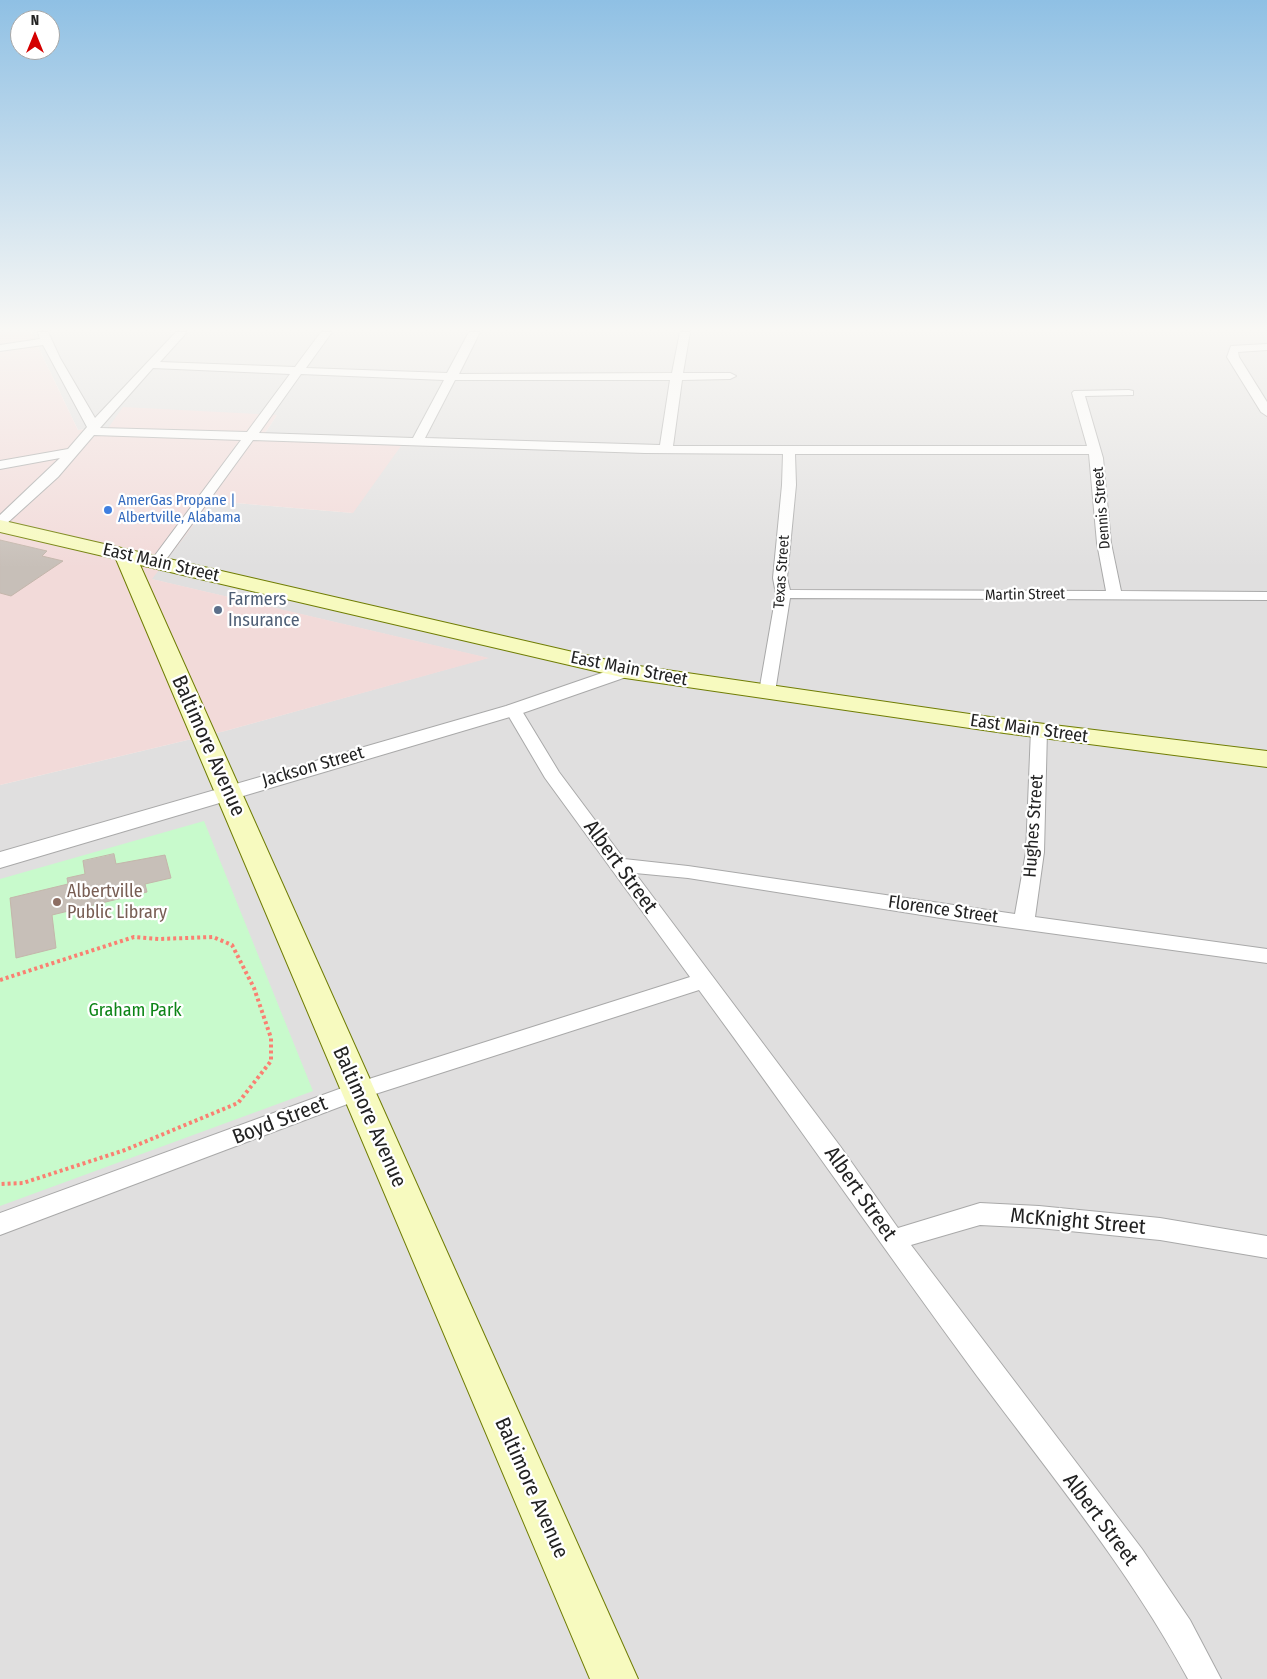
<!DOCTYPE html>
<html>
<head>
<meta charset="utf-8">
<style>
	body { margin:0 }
	#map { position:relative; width:1267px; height:1679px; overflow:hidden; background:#f2efe9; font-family:"Fira Sans Condensed",sans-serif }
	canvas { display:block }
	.north { position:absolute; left:10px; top:10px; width:50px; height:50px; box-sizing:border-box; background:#fff; border:1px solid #a7a7a7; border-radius:50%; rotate:0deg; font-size:14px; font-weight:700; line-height:20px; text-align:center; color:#222 }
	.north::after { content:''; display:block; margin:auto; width:18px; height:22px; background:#d40000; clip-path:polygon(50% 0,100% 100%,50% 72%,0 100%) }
</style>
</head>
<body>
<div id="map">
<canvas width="1267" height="1679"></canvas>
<div class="north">N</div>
</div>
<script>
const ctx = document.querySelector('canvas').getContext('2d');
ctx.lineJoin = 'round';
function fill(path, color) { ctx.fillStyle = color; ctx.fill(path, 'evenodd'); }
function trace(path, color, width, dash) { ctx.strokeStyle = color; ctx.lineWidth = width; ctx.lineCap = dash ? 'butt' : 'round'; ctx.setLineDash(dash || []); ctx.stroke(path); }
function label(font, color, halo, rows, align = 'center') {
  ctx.font = font + ' "Fira Sans Condensed",sans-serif'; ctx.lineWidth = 4.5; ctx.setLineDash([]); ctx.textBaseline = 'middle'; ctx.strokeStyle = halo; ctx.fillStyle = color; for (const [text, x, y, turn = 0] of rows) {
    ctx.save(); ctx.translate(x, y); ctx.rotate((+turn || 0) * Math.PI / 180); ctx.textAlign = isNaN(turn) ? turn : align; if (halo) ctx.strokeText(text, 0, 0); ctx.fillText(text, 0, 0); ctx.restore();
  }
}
fill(new Path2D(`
	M31,332H1267V1679H0V785L225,731L487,658L151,579L212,501L353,513L265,433L277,415L78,430Z`), '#e0dfdf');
fill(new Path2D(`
	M0,332H31L78,430L108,428L123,407L277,415L265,433L406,439L353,513L212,501L152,579L489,658L225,731L0,785Z`), '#f2dad9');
fill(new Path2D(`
	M204,821L313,1091L0,1206V879Z`), '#c8facc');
const building = new Path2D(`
	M0,540L47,551L42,556L63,561L11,596L0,593Z
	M114,854L116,864L165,855L171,878L145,884L147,892L52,915L56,948L16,958L10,898L68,884L67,878L85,874L83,861Z`);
fill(building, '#c7bfb8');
trace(building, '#c4b6ab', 1);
const minor = new Path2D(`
	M38,332H48L60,358L95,418L176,332H187L160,362L295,367L321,332H332L306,368L447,373L469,332H480L459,374L672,373L680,332H690L683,373H730L736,376L730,379L682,380L673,446H1087L1072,393L1074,391L1129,390L1133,391V395L1085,396L1103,458L1111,543L1121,591L1267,592V600L790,598L775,692L773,695H761L759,692L776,594L773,578L782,485L783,454L645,453L253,440L162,565L157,566L150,562L241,440L94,435L58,477L5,525L0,526V515L60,458L0,469V461L68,449L87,427L43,345L0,351V345L40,339ZM153,368L290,374L247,432L100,428ZM301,374L444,380L413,438L259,433ZM455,380H670L660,445L425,438ZM795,454H1089L1097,543L1106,591L790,590L787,578L796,485Z
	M1267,344V350L1238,352L1239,357L1267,402V416L1261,412L1227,357L1231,346Z
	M513,705L519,706L559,772L624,859L688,866L1015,914L1026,852L1031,730L1033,726H1045L1047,730L1044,852L1035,917L1267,949V963L947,919L688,878L635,873L840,1146L898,1228L980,1203L1039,1206L1160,1218L1267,1236V1258L1160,1240L1039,1228L980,1225L911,1245L1142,1549L1190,1620L1221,1679H1188C1130,1571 1050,1474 977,1376C883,1248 793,1118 699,990L366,1097L0,1235V1213L350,1085L690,977L545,778L505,710L507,706Z`);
const tertiary = new Path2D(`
	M625,665L632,667L635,671L632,675L520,714L0,868V852L506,706Z`);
const secondary = new Path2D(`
	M0,520L625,664L1004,719L1267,751V767L1004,733L625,678L140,565L638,1679H590L116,559L0,532Z`);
trace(minor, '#a9a9a9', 2);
trace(tertiary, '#a9a9a9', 2);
trace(secondary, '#707d05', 2);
trace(new Path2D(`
	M0,980L134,937L159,939L213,937L232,945L254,988L271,1038V1061L238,1103L125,1150L23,1183L0,1184`), '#fa8072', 4, [3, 3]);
fill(minor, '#fff');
fill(tertiary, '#fff');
fill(secondary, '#f7fabf');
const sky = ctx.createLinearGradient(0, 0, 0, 568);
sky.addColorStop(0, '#8fc0e4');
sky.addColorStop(0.58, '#f9f8f5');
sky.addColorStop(1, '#f9f8f500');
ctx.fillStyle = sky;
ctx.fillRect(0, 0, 1267, 568);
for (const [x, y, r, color] of [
	[108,510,5,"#3f7fe0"],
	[218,610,5,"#5c6f8a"],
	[57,902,5,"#8d6e63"]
]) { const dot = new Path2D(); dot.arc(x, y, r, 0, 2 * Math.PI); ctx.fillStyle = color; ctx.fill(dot); trace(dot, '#fff', 2); }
label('15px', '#366cbe', '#fff', [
	["AmerGas Propane |",118,501],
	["Albertville, Alabama",118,518]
], 'left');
label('15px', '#222', '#fff', [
	["Dennis Street",1102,508,-95],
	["Texas Street",782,572,-86],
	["Martin Street",1025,595,-1]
]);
label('18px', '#222', '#fff', [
	["East Main Street",161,563,13],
	["East Main Street",629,669,11],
	["East Main Street",1029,729,8],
	["Jackson Street",313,767,-16],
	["Hughes Street",1034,826,-86],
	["Florence Street",943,910,8]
]);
label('18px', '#4e5e75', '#fff', [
	["Farmers",228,600],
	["Insurance",228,621]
], 'left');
label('18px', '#785e54', '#fff', [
	["Albertville",67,892],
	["Public Library",67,913]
], 'left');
label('18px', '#0c8416', '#fff', [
	["Graham Park",135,1011]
]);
label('21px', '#222', '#fff', [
	["Baltimore Avenue",208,746,66],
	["Albert Street",620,867,54],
	["Baltimore Avenue",369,1117,66],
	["Boyd Street",280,1121,-21],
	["Albert Street",860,1194,55],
	["McKnight Street",1078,1222,5],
	["Baltimore Avenue",531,1488,66],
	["Albert Street",1100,1520,53]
]);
</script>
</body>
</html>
